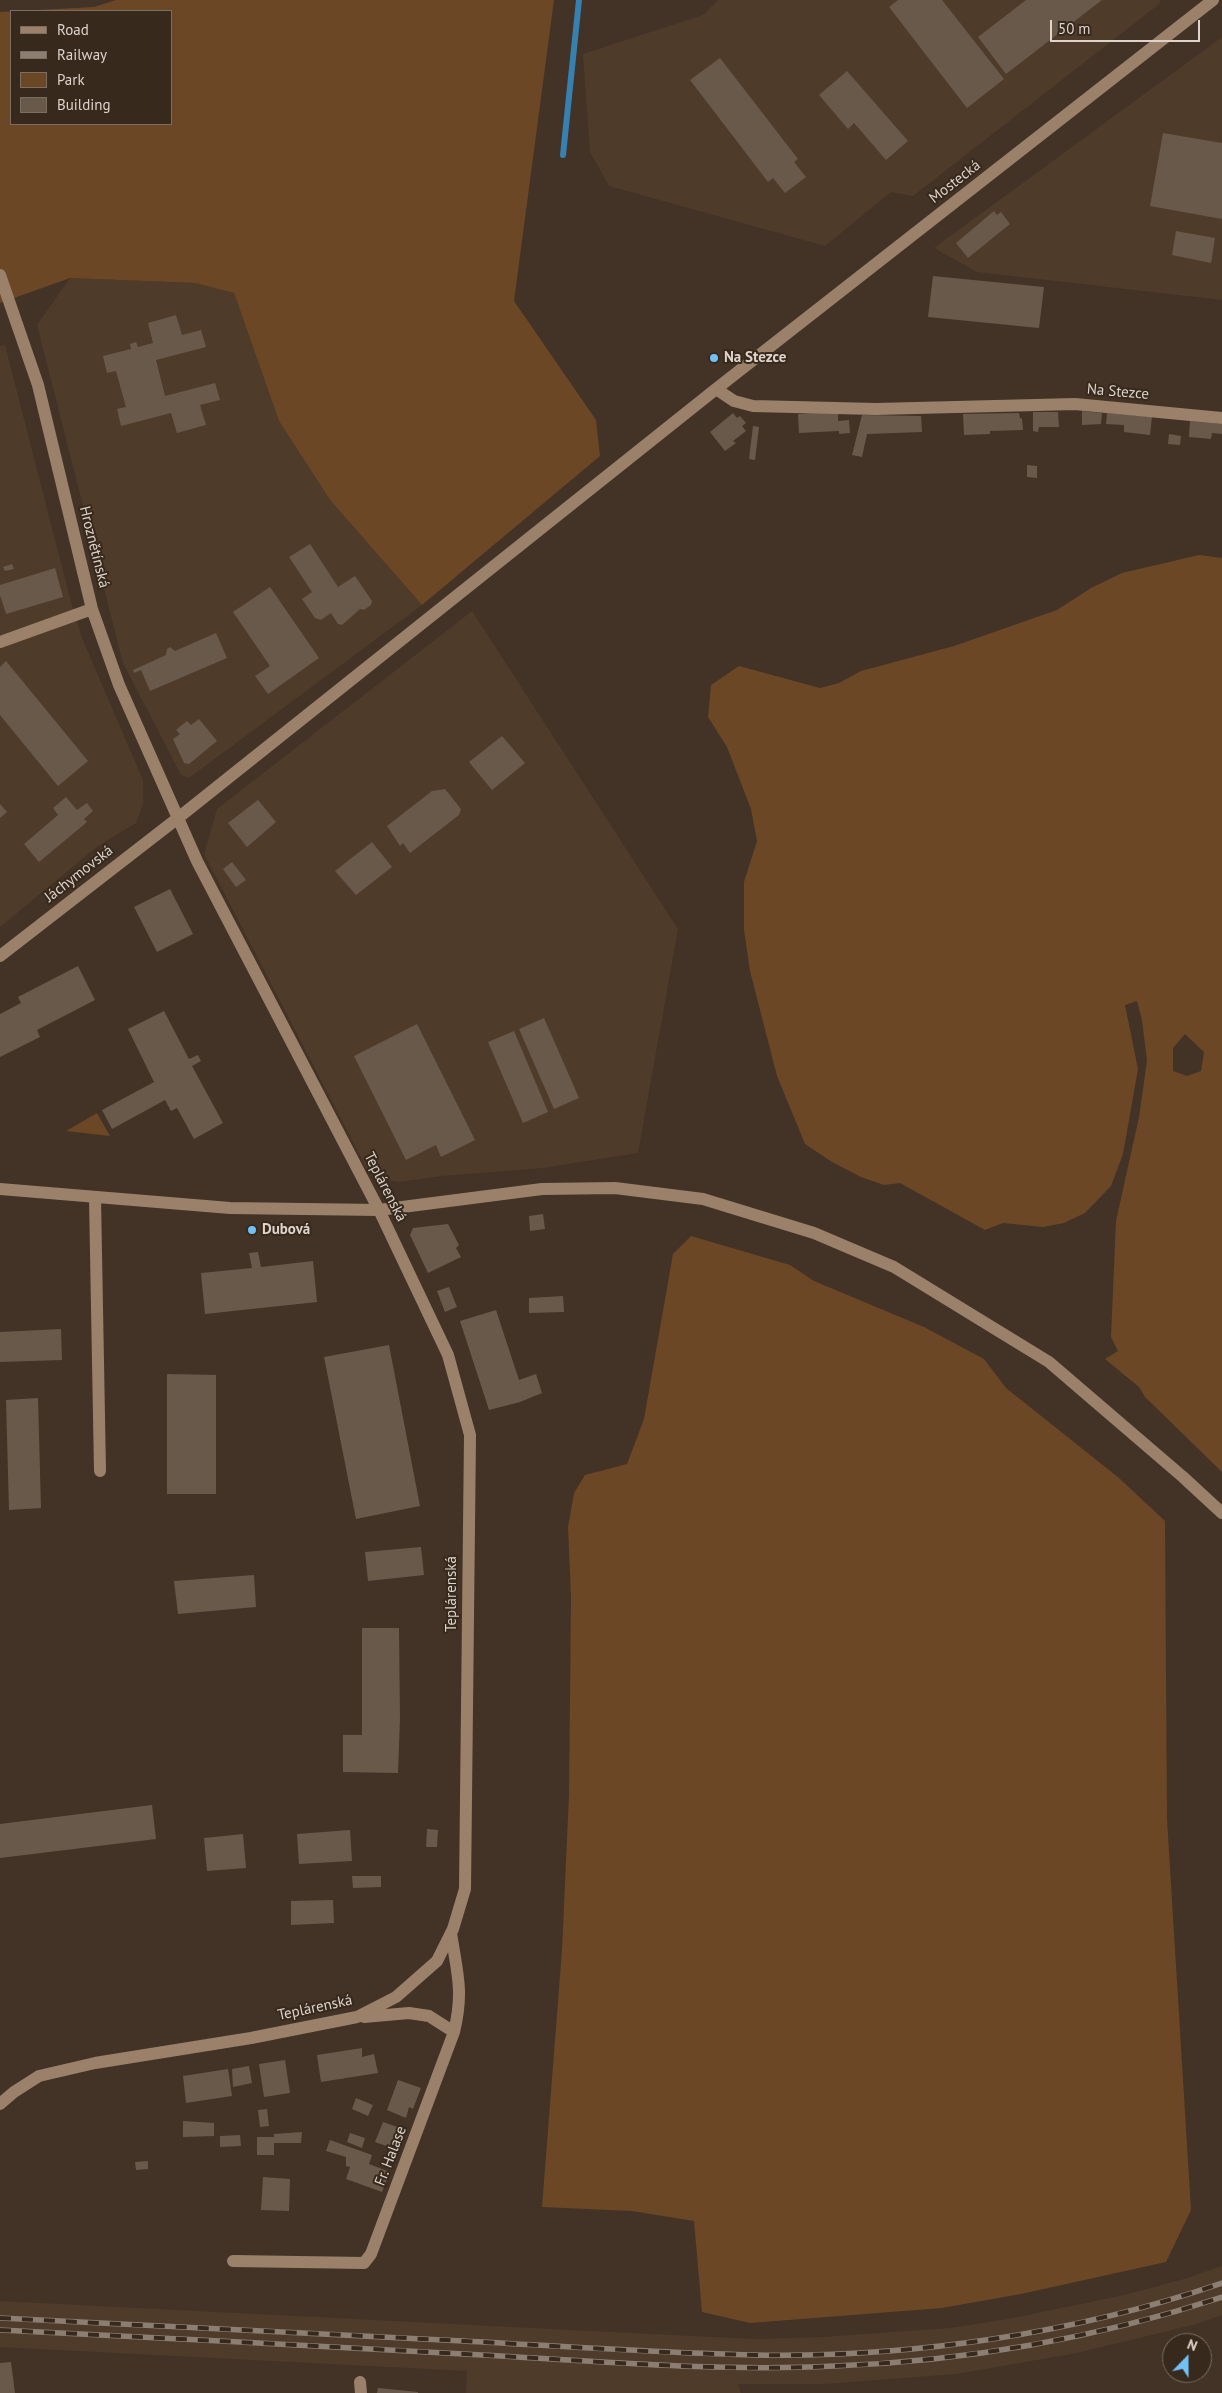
<!DOCTYPE html>
<html>
<head>
<meta charset="utf-8">
<style>
	body { margin:0 }
	#map { position:relative; width:1222px; height:2393px; overflow:hidden; background:#423326; font-family:"PT Sans",sans-serif }
	canvas { display:block }
	.legend { position:absolute; left:10px; top:10px; width:162px; height:115px; box-sizing:border-box; background:#37291c; border:1px solid #7a6d62; margin:0; padding:6px 9px; list-style:none; font-size:15px; color:#ded4cc }
	.legend li { display:flex; align-items:center; gap:10px; height:25px }
	.legend b { width:25px; border:1px solid #7a6d62 }
	.north { position:absolute; left:1162px; top:2333px; width:50px; height:50px; box-sizing:border-box; background:#37291c; border:1px solid #7a6d62; border-radius:50%; rotate:22deg; font-size:14px; font-weight:700; line-height:20px; text-align:center; color:#ded4cc }
	.north::after { content:''; display:block; margin:auto; width:18px; height:22px; background:#72c1f5; clip-path:polygon(50% 0,100% 100%,50% 72%,0 100%) }
	.scale { position:absolute; left:1050px; top:20px; width:150px; height:22px; box-sizing:border-box; border:2px solid #ded4cc; border-top:0; padding-left:6px; font-size:15px; line-height:18px; white-space:nowrap; color:#ded4cc; -webkit-text-stroke:4px #37291c; paint-order:stroke }
</style>
</head>
<body>
<div id="map">
<canvas width="1222" height="2393"></canvas>
<ul class="legend">
<li><b style="height:6px;background:#9b816a"></b>Road</li>
<li><b style="height:6px;background:#8b7f74"></b>Railway</li>
<li><b style="height:14px;background:#6b4726"></b>Park</li>
<li><b style="height:14px;background:#69594b"></b>Building</li>
</ul>
<div class="north">N</div>
<div class="scale">50 m</div>
</div>
<script>
const ctx = document.querySelector('canvas').getContext('2d');
ctx.lineJoin = 'round';
function fill(path, color) { ctx.fillStyle = color; ctx.fill(path, 'evenodd'); }
function trace(path, color, width, dash) { ctx.strokeStyle = color; ctx.lineWidth = width; ctx.lineCap = dash ? 'butt' : 'round'; ctx.setLineDash(dash || []); ctx.stroke(path); }
function label(font, color, halo, rows, align = 'center') {
  ctx.font = font + ' "PT Sans",sans-serif'; ctx.lineWidth = 4; ctx.setLineDash([]); ctx.textBaseline = 'middle'; ctx.strokeStyle = halo; ctx.fillStyle = color; for (const [text, x, y, turn = 0] of rows) {
    ctx.save(); ctx.translate(x, y); ctx.rotate((+turn || 0) * Math.PI / 180); ctx.textAlign = isNaN(turn) ? turn : align; if (halo) ctx.strokeText(text, 0, 0); ctx.fillText(text, 0, 0); ctx.restore();
  }
}
fill(new Path2D(`
	M718,0H1161L1158,5L913,196L891,192L825,246L609,186L590,152L583,54L703,15Z
	M1222,37V300L977,272L934,248Z
	M70,278L195,283L234,293L279,421L330,500L422,605L189,778L181,775L123,663L37,325Z
	M5,345L71,602L82,638L143,780V804L136,823L98,846L0,927V346Z
	M472,611L678,929L638,1153L543,1168L442,1176L399,1182L383,1179L367,1169L204,854L217,809Z
	M1222,2266V2315L1197,2324L1077,2353L956,2374L825,2384H738L741,2393H466L467,2371L0,2347V2301L610,2332L755,2339L823,2337L950,2328L1008,2319L1124,2295L1184,2279Z`), '#4f3b29');
fill(new Path2D(`
	M116,0H554L514,301L596,420L600,456L422,605L330,500L279,421L234,293L195,283L70,278L0,303V12L94,7ZM11,11H171V124H11Z
	M1199,555L1222,558V1472L1145,1397L1139,1387L1105,1359L1118,1351L1111,1337L1116,1221L1139,1117L1147,1061L1142,1020L1137,1001L1125,1005L1138,1069L1123,1154L1111,1186L1085,1213L1064,1223L1043,1227L1003,1223L985,1230L900,1183L884,1185L861,1177L832,1162L805,1144L777,1076L750,971L744,930V882L757,841L751,809L727,747L708,717L711,685L739,666L820,688L839,683L861,671L954,646L1057,610L1091,588L1122,573ZM1185,1034L1204,1052L1201,1071L1187,1076L1173,1071V1048Z
	M97,1113L110,1136L66,1131Z
	M691,1236L790,1265L814,1281L924,1327L984,1359L1006,1388L1119,1478L1165,1521L1167,1819L1191,2210L1166,2262L1021,2294L942,2308L750,2323L702,2312L694,2221L632,2211L542,2207L562,1950L569,1795L571,1597L568,1527L574,1493L585,1475L627,1464L644,1419L673,1254Z`), '#6b4726');
trace(new Path2D(`
	M563,155L579,0`), '#3681af', 6);
fill(new Path2D(`
	M898,0H942L1004,79L967,108L889,7Z
	M1026,0H1102L1006,74L978,37Z
	M720,58L798,159L794,162L806,177L785,193L773,178L768,182L690,80Z
	M847,71L908,141L886,160L854,123L848,129L819,95Z
	M1163,133L1222,143V219L1150,206Z
	M994,211L997,215L1001,212L1010,224L968,258L956,243Z
	M1176,231L1215,238L1211,263L1172,255Z
	M933,276L1044,287L1039,328L928,317Z
	M176,315L182,335L201,330L206,347L156,360L165,396L215,383L220,400L200,405L206,425L177,433L171,413L121,426L117,409L126,407L116,371L107,373L103,356L131,349L130,344L136,342L138,347L153,343L148,323Z
	M1082,411L1102,413L1101,424L1082,425Z
	M838,412V421L849,420L850,433L839,434V431L799,433L798,414Z
	M1033,412H1058L1059,427H1039L1038,432L1033,431Z
	M733,413L737,418L740,416L746,423L742,426L746,431L733,441L736,443L725,451L710,432Z
	M1019,413L1020,418L1022,419L1023,430L990,431V434L964,435L963,414Z
	M1107,413L1152,417L1150,435L1124,432V425L1106,424Z
	M862,415L921,416L922,432L867,434L862,457L852,455Z
	M1190,421L1222,424V434L1212,433L1211,439L1189,437Z
	M753,426L759,427L755,460L749,459Z
	M1169,434L1181,436L1180,445L1168,444Z
	M1027,465L1037,466V478L1027,477Z
	M310,544L338,587L355,576L372,601L371,605L364,610L360,609L342,625L338,624L331,613L321,620L315,618L302,599L312,592L289,557Z
	M12,564L14,569L5,571L3,567Z
	M55,568L63,597L6,614L0,595V585Z
	M270,587L319,658L268,694L255,676L270,666L233,612Z
	M216,633L227,658L150,691L141,670L134,673L133,670L166,655L167,649L170,647L175,651Z
	M6,661L88,761L58,786L0,715V667Z
	M199,719L217,741L189,764L184,763L173,739L180,734L176,730L187,721L191,725Z
	M502,736L525,763L492,790L469,762Z
	M445,789L461,809L459,815L410,853L403,843L400,846L387,826L432,791Z
	M66,797L77,810L87,803L93,811L84,819L87,822L39,862L24,844L58,815L53,808Z
	M258,800L276,822L247,847L228,823Z
	M0,804L7,812L0,818Z
	M372,842L392,867L356,895L335,871Z
	M232,862L246,880L236,887L223,869Z
	M170,889L193,934L157,952L134,907Z
	M78,966L95,1000L37,1030L40,1037L0,1057V1014L21,1003L18,997Z
	M164,1011L189,1059L198,1055L201,1061L192,1066L223,1123L194,1139L177,1108L171,1111L165,1100L112,1129L102,1110L154,1082L128,1029Z
	M544,1018L579,1098L554,1109L519,1029Z
	M417,1024L475,1140L441,1157L436,1145L406,1160L354,1056Z
	M514,1031L548,1112L523,1123L488,1042Z
	M543,1214L545,1229L530,1231L529,1216Z
	M448,1224L459,1245L456,1248L461,1257L428,1273L410,1235L413,1228Z
	M258,1252L261,1267L313,1261L317,1302L205,1314L201,1273L252,1268L249,1253Z
	M449,1287L457,1307L445,1312L437,1291Z
	M563,1296L564,1312L529,1313V1298Z
	M496,1310L519,1380L536,1374L542,1393L520,1402L489,1410L460,1321Z
	M61,1329L62,1360L0,1362V1332Z
	M389,1345L420,1506L356,1519L324,1357Z
	M167,1374L216,1375V1494H167Z
	M38,1398L41,1508L9,1510L6,1400Z
	M421,1547L424,1575L368,1581L365,1552Z
	M254,1575L256,1607L178,1614L174,1581Z
	M362,1628H399L400,1719L398,1773L343,1772V1735H362Z
	M152,1805L156,1839L0,1858V1824Z
	M427,1829L438,1830L437,1847H426Z
	M350,1830L352,1861L299,1864L297,1834Z
	M243,1834L246,1868L207,1871L204,1838Z
	M352,1876H381V1887L353,1888Z
	M333,1900L334,1923L291,1925V1901Z
	M362,2048V2057L374,2054L378,2073L321,2082L317,2055Z
	M285,2060L290,2093L264,2097L259,2064Z
	M249,2066L252,2083L233,2087L232,2069Z
	M228,2069L232,2096L186,2103L183,2076Z
	M398,2080L421,2088L413,2109L409,2107L406,2118L387,2110Z
	M356,2098L373,2105L368,2116L352,2109Z
	M267,2109L269,2126L260,2127L258,2110Z
	M183,2121L214,2123V2136L183,2137Z
	M383,2122L406,2130L398,2150L375,2142Z
	M302,2132L301,2143H274V2155H257V2137H274V2134Z
	M350,2133L365,2138L362,2148L347,2142Z
	M240,2135L241,2146L220,2147V2136Z
	M330,2140L372,2155L369,2164L390,2172L382,2192L346,2179L350,2167L346,2166V2157L326,2151Z
	M148,2161V2169L136,2170L135,2162Z
	M263,2177L290,2179L289,2211L261,2210Z
	M11,2362L15,2393H0V2363Z
	M378,2388L418,2392V2393H377Z`), '#69594b');
trace(new Path2D(`
	M0,275L38,385L92,609L119,685L197,861L379,1210L448,1355L470,1435L465,1889L453,1929L437,1961L396,1997L357,2017L251,2038L95,2063L39,2076L14,2092L0,2104
	M716,389L734,401L753,406L876,409L1075,404L1222,418
	M0,642L92,609
	M0,956L178,818L716,389L1213,0
	M0,1189L230,1208L379,1210L542,1189L615,1188L703,1199L814,1233L894,1267L1049,1362L1183,1477L1222,1513
	M95,1198L100,1471
	M364,2017L409,2013L429,2016L454,2032
	M233,2261L364,2263L371,2254L454,2032C464,1991 457,1973 451,1933
	M360,2382L361,2393`), '#9b816a', 12);
const rail = new Path2D(`
	M0,2318C154,2326 309,2333 463,2341C560,2346 657,2353 754,2355C911,2358 1073,2334 1222,2283
	M0,2330C161,2338 321,2346 482,2355C598,2361 717,2372 834,2366C965,2361 1097,2338 1222,2297`);
trace(rail, '#8b7f74', 5.5);
trace(rail, '#37291c', 4, [11]);
for (const [x, y, r, color] of [
	[714,358,5,"#72c1f5"],
	[252,1230,5,"#72c1f5"]
]) { const dot = new Path2D(); dot.arc(x, y, r, 0, 2 * Math.PI); ctx.fillStyle = color; ctx.fill(dot); trace(dot, '#37291c', 2); }
label('15px', '#ded4cc', '#37291c', [
	["Mostecká",955,182,-38],
	["Na Stezce",1118,392,5],
	["Hroznětínská",94,547,76],
	["Jáchymovská",79,874,-38],
	["Teplárenská",385,1187,63],
	["Teplárenská",452,1594,-90],
	["Teplárenská",315,2008,-12],
	["Fr. Halase",391,2156,-69]
]);
label('bold 15px', '#ded4cc', '#37291c', [
	["Na Stezce",724,358],
	["Dubová",262,1230]
], 'left');
</script>
</body>
</html>
